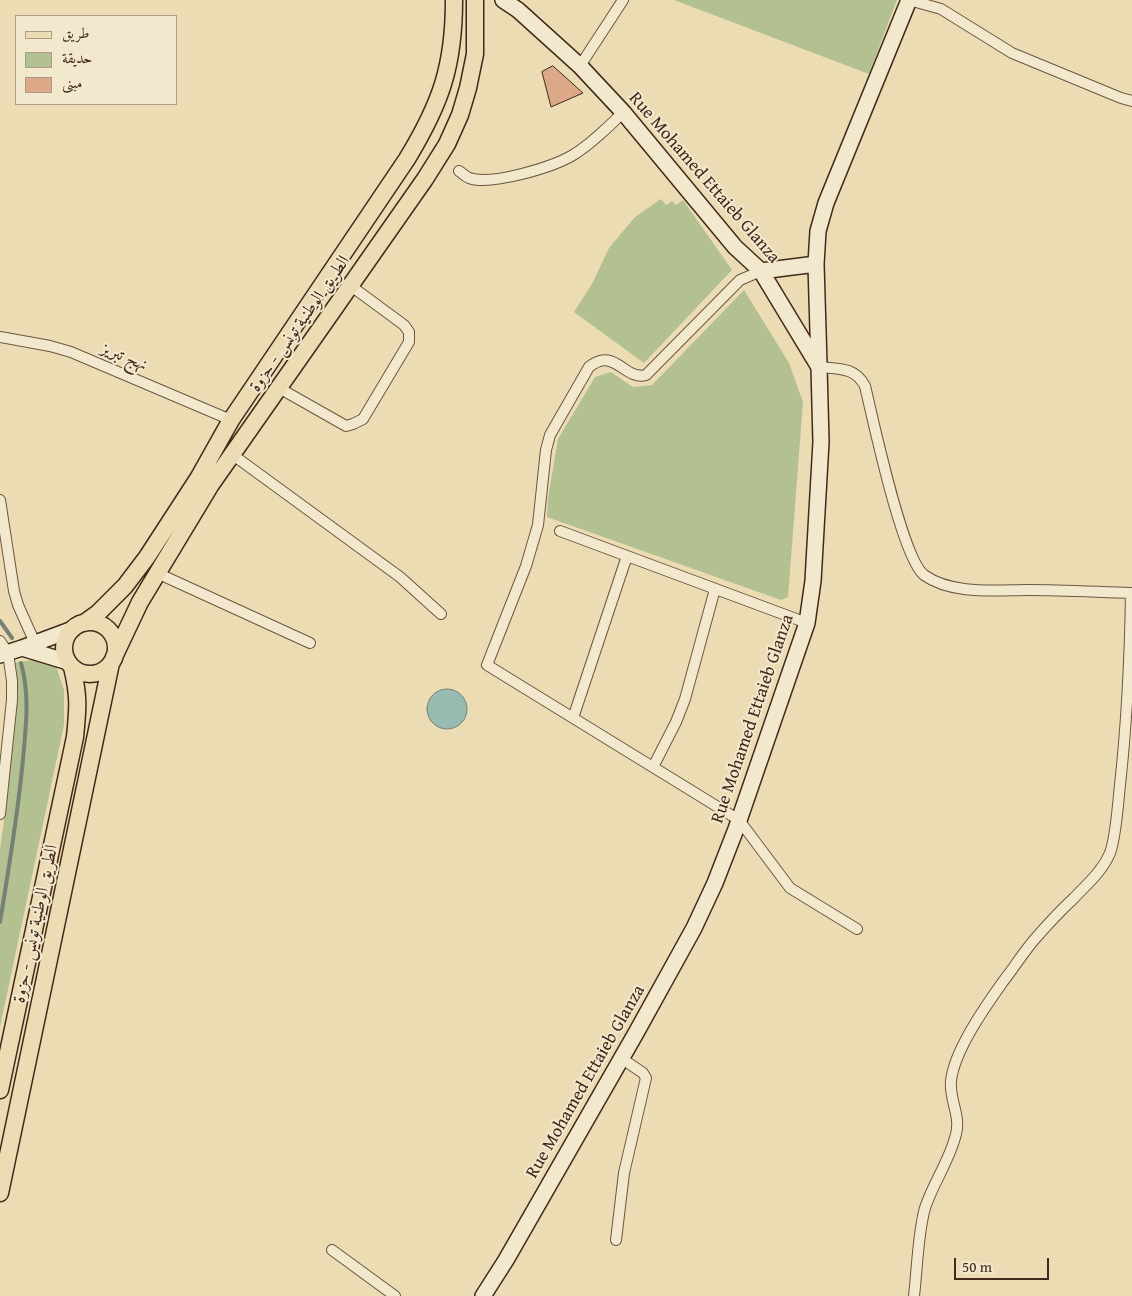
<!DOCTYPE html>
<html>
<head>
<meta charset="utf-8">
<style>
	body { margin:0 }
	#map { position:relative; width:1132px; height:1296px; overflow:hidden; background:#ebdcb3; font-family:"Gentium Book Plus",Amiri,serif }
	canvas { display:block }
	.legend { position:absolute; left:15px; top:15px; width:162px; height:90px; box-sizing:border-box; background:#f2e8ce; border:1px solid #ac9c86; margin:0; padding:6px 9px; list-style:none; font-size:15px; color:#43291b }
	.legend li { display:flex; align-items:center; gap:10px; height:25px }
	.legend b { width:25px; border:1px solid #ac9c86 }
	.scale { position:absolute; left:954px; top:1258px; width:95px; height:22px; box-sizing:border-box; border:2px solid #43291b; border-top:0; padding-left:6px; font-size:15px; line-height:18px; white-space:nowrap; color:#43291b; -webkit-text-stroke:4px #f2e8ce; paint-order:stroke }
</style>
</head>
<body>
<div id="map">
<canvas width="1132" height="1296"></canvas>
<ul class="legend">
<li><b style="height:6px;background:#ebdcb3"></b>طريق</li>
<li><b style="height:14px;background:#b3c190"></b>حديقة</li>
<li><b style="height:14px;background:#dba888"></b>مبنى</li>
</ul>
<div class="scale">50 m</div>
</div>
<script>
const ctx = document.querySelector('canvas').getContext('2d');
ctx.lineJoin = 'round';
function fill(path, color) { ctx.fillStyle = color; ctx.fill(path, 'evenodd'); }
function trace(path, color, width, dash) { ctx.strokeStyle = color; ctx.lineWidth = width; ctx.lineCap = dash ? 'butt' : 'round'; ctx.setLineDash(dash || []); ctx.stroke(path); }
function label(font, color, halo, rows, align = 'center') {
  ctx.font = font + ' "Gentium Book Plus",Amiri,serif'; ctx.lineWidth = 4; ctx.setLineDash([]); ctx.textBaseline = 'middle'; ctx.strokeStyle = halo; ctx.fillStyle = color; for (const [text, x, y, turn = 0] of rows) {
    ctx.save(); ctx.translate(x, y); ctx.rotate((+turn || 0) * Math.PI / 180); ctx.textAlign = isNaN(turn) ? turn : align; if (halo) ctx.strokeText(text, 0, 0); ctx.fillText(text, 0, 0); ctx.restore();
  }
}
fill(new Path2D(`
	M674,0H897L869,74Z
	M661,199L666,205L672,201L676,205L683,200L732,270L644,363L574,312L592,284L609,248L635,217Z
	M744,290L789,363L803,402L788,597L781,600L547,517L548,498L558,439L595,377L611,372L633,387L652,385Z
	M39,659L56,666L64,690V725L0,1027V850L7,798L15,703L12,663Z`), '#b3c190');
const water = new Path2D(`
	M427 709a20 20 0 1 1 40 0a20 20 0 1 1-40 0Z`);
fill(water, '#98bbb1');
trace(water, '#768175', 1);
trace(new Path2D(`
	M0,621L12,638
	M0,922C9,868 18,814 23,759C26,726 30,695 21,663`), '#768175', 4);
const building = new Path2D(`
	M553,66L583,93L551,107L542,72Z`);
fill(building, '#dba888');
trace(building, '#43291b', 1);
const street = new Path2D(`
	M909,0L941,9L1012,53L1121,98L1132,101
	M580,66L623,0
	M459,171C462,173 465,176 469,178C491,186 553,167 573,155C587,147 612,124 623,112
	M761,271L740,280L646,375C624,381 615,346 589,367L550,435L546,450L538,525L526,566L487,665L739,820L790,888L857,929
	M0,337L50,346L71,352L231,420
	M819,367C839,369 855,367 865,386C873,419 902,558 924,575C952,595 996,590 1028,590C1062,590 1097,592 1131,593C1130,658 1127,721 1120,785C1118,803 1116,837 1110,853C1102,872 1087,884 1074,898C1060,911 1047,925 1034,940C1023,953 1013,969 1002,983C985,1007 954,1051 951,1081C949,1099 961,1116 956,1134C950,1160 933,1183 925,1208C918,1232 917,1271 914,1296
	M279,388L346,426L353,424L363,419L409,342V332L404,325L351,286
	M233,455L400,577L441,614
	M0,500L14,591L18,605L35,643
	M560,531L807,623
	M157,573L310,643
	M0,641L8,653L12,681V700L0,814
	M573,718L627,556
	M653,767L676,722L685,699L715,589
	M616,1240L624,1173L646,1078L643,1073L621,1058
	M332,1250L395,1296`);
const secondary = new Path2D(`
	M761,271L816,264
	M819,365L816,264L818,231L826,203L909,0
	M22,648L68,662
	M0,655L22,648L73,629
	M483,1296L506,1260L636,1033L694,928L715,883L736,829L807,623L813,581L821,442L819,367L761,271L735,247L623,112L580,66L518,10L503,0`);
const primary = new Path2D(`
	M64 648a26 26 0 1 1 52 0a26 26 0 1 1-52 0Z
	M84,623L98,613L125,586L147,557L199,477L231,420L407,159C441,103 454,66 454,0
	M114,657L140,602L210,486L425,179L447,144L460,115L468,88L475,54V0
	M0,1090L75,737C78,708 79,696 72,667
	M0,1193L111,663`);
trace(street, '#6d5641', 12);
trace(secondary, '#43291b', 18);
trace(primary, '#43291b', 19);
trace(street, '#f2e8ce', 10);
trace(secondary, '#f2e8ce', 15);
trace(primary, '#ebdcb3', 16);
label('18px', '#43291b', '#f2e8ce', [
	["Rue Mohamed Ettaieb Glanza",704,178,49],
	["الطريق الوطنية تونس - حزوة",300,324,-55],
	["نهج تبريز",124,357,23],
	["Rue Mohamed Ettaieb Glanza",753,719,-71],
	["الطريق الوطنية تونس - حزوة",36,924,-78],
	["Rue Mohamed Ettaieb Glanza",586,1082,-60]
]);
</script>
</body>
</html>
